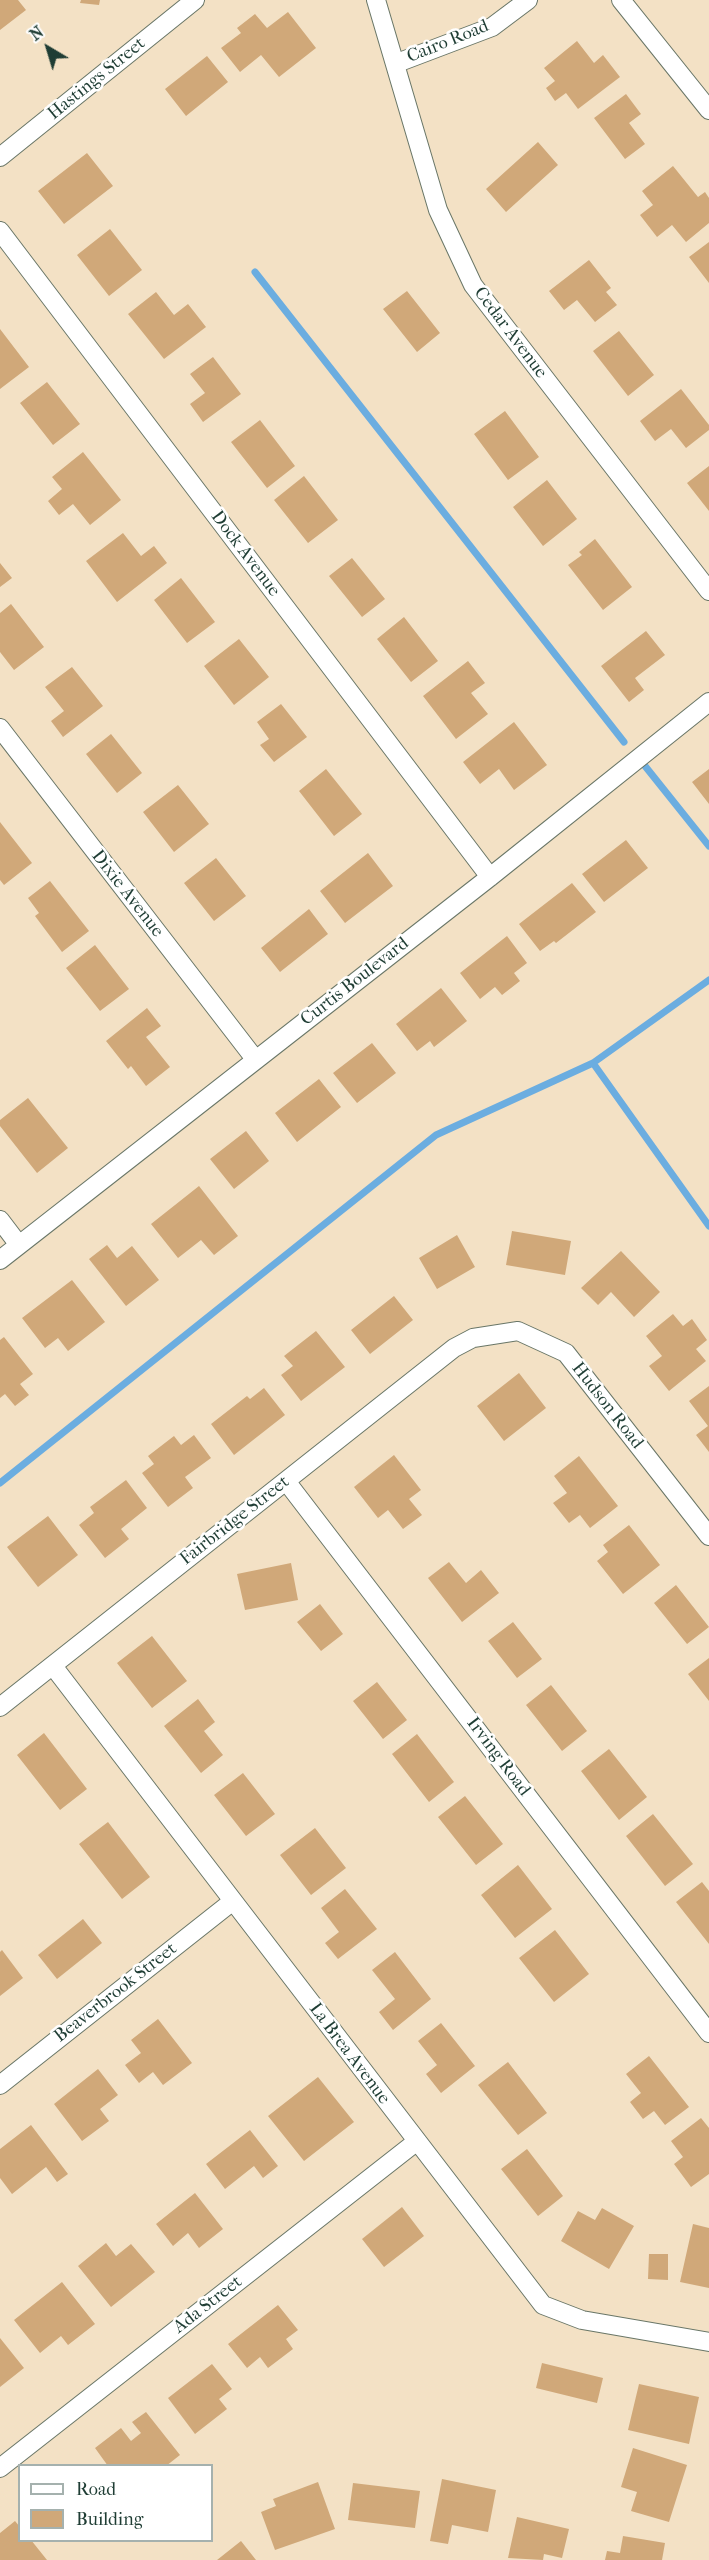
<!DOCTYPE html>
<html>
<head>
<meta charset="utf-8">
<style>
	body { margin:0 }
	#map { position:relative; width:709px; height:2560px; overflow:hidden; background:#f3e1c5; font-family:"IM FELL French Canon",serif }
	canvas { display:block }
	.legend { position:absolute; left:18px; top:2464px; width:195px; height:78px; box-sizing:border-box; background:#fff; border:2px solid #a5b1ae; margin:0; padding:8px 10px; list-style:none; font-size:18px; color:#1f3d34 }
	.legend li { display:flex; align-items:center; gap:12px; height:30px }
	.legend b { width:30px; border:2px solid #a5b1ae }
	.north { position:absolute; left:18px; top:18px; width:60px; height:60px; -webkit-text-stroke:4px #fff; paint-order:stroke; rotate:322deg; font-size:16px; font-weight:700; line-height:24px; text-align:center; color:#1f3d34 }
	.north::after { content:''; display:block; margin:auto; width:21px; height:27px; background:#1f3d34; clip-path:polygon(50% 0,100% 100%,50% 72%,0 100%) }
</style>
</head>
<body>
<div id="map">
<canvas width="709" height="2560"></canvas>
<ul class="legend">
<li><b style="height:8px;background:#fff"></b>Road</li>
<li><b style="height:16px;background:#d0a879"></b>Building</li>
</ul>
<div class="north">N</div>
</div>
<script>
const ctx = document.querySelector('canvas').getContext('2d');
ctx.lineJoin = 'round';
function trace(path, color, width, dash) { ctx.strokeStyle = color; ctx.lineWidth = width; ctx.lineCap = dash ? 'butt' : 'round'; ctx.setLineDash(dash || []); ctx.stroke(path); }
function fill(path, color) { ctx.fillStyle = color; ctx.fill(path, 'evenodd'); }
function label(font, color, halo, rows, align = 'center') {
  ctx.font = font + ' "IM FELL French Canon",serif'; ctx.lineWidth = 5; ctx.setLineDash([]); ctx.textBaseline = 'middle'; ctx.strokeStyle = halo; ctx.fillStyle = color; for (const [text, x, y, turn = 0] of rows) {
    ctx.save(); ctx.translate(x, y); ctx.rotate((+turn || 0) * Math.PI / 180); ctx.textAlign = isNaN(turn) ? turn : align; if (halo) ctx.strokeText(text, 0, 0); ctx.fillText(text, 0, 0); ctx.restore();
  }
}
trace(new Path2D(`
	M255,272L624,742
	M645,766L709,846
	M593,1063L709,1226
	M0,1483L436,1135L593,1063L709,980`), '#6bade0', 7);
fill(new Path2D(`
	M0,0H18L26,10L0,30Z
	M81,0H100L99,5L80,3Z
	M288,12L316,48L279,77L261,55L240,72L221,48L241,33L237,28L255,14L267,28Z
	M577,41L594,63L603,55L620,77L578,109L566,93L555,101L546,88L555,81L544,68Z
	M207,56L228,82L186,116L165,89Z
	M626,94L641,114L629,123L645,144L625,159L594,118Z
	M538,142L558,165L506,212L486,189Z
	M87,153L113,186L64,224L38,191Z
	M673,166L698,197L705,192L709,198V223L686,242L672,225L657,237L640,215L653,205L642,191Z
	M110,229L142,270L109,296L77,255Z
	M709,242V283L689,257Z
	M589,260L611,288L606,292L617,305L595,322L577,300L564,310L549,291Z
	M407,291L440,333L417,352L383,309Z
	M156,292L174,315L188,304L206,327L164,359L128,314Z
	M0,329L29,367L0,389Z
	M619,331L654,375L628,396L593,351Z
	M213,357L241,394L203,422L190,404L205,393L190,374Z
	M47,382L80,424L53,445L20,403Z
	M681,389L709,425V430L686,448L671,429L655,441L640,421Z
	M505,411L539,457L508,480L474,434Z
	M260,420L295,466L267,488L231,442Z
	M83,452L121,500L90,525L73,504L59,515L48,501L62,489L52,477Z
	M709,466V511L687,483Z
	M304,476L338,520L308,543L274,500Z
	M547,480L577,519L543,546L513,507Z
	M123,533L141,556L154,546L167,563L117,602L86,561Z
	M595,539L632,587L603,610L568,565L582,555L579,552Z
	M352,558L385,599L362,617L329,576Z
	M0,563L12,578L0,587Z
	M181,578L215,622L187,643L154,600Z
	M11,604L44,647L14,670L0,652V613Z
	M404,617L438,661L411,682L377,639Z
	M646,631L665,655L635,678L644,690L629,702L601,666Z
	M239,639L269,677L234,705L204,666Z
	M468,661L485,683L471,693L488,714L456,739L423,696Z
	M72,667L103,706L63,737L51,721L64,711L45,687Z
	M281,704L307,737L274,762L260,745L269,739L257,722Z
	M514,722L547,765L514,790L499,769L480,784L463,762Z
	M111,734L142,773L117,793L86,754Z
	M326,769L362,814L334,836L299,791Z
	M709,769V804L692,782Z
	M178,785L209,824L174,852L143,812Z
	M0,822L32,863L4,885L0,880Z
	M626,840L648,868L604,902L582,874Z
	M368,853L393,886L345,923L320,891Z
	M216,858L246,896L214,921L184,883Z
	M50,881L89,931L62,952L35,916L39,913L28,898Z
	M572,883L596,912L556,943L554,941L540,951L519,924Z
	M309,909L328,934L280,972L261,948Z
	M507,936L527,963L514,973L520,981L502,995L495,987L480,999L460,973Z
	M95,945L129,989L100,1011L66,968Z
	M441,988L467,1021L434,1047L430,1041L417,1051L396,1024Z
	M147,1008L161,1026L146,1037L170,1067L146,1086L131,1066L128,1069L106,1041Z
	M372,1043L396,1073L357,1103L333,1073Z
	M319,1079L341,1107L297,1142L275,1113Z
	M28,1098L68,1148L37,1173L0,1126V1120Z
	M246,1131L269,1161L234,1189L210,1159Z
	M199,1186L238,1236L214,1255L201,1240L178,1258L151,1224Z
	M512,1231L571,1241L565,1275L506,1265Z
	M457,1235L475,1267L437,1289L419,1258Z
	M107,1245L117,1258L132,1246L159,1280L126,1306L89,1259Z
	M621,1251L660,1292L634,1317L611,1292L598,1305L581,1288Z
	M72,1280L105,1322L68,1351L58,1338L45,1348L22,1318Z
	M394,1296L413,1320L370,1354L351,1330Z
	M673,1314L683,1326L692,1319L707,1340L696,1349L706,1361L669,1391L649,1366L662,1356L646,1336Z
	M316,1331L345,1367L301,1401L281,1375L293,1366L284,1356Z
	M4,1337L33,1374L20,1384L29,1395L15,1406L5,1394L0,1398V1340Z
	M519,1373L546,1408L504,1441L477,1406Z
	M709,1386V1452L696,1435L708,1426L689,1401Z
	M264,1388L285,1415L234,1455L211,1424L247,1396L250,1399Z
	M194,1435L211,1458L185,1477L193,1488L168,1507L142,1473L154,1464L148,1456L174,1436L181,1445Z
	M394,1455L421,1490L409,1499L422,1515L403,1529L388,1510L378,1518L354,1487Z
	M579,1456L618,1506L590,1528L580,1515L569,1523L553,1503L567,1493L554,1476Z
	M126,1480L147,1508L121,1529L129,1539L105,1558L79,1525L94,1513L90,1507Z
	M48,1516L78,1555L38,1587L7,1547Z
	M629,1525L660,1565L623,1594L597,1561L608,1552L603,1545Z
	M449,1562L466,1583L481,1570L499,1593L462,1622L428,1578Z
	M291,1563L298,1600L245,1610L237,1574Z
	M676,1585L709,1627L687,1644L654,1603Z
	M320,1604L343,1634L321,1651L297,1622Z
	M513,1622L542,1659L517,1678L488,1641Z
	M152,1636L187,1681L152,1708L117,1663Z
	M709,1658V1701L688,1674Z
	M377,1682L407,1720L383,1739L353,1701Z
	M551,1685L587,1731L562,1751L526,1705Z
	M198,1699L215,1722L204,1731L223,1755L201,1773L164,1726Z
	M44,1733L87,1789L60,1810L17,1755Z
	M417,1734L454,1782L429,1802L392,1754Z
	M609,1749L647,1797L619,1820L581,1771Z
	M243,1773L275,1814L246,1836L214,1795Z
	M465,1796L503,1844L476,1865L438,1817Z
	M653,1814L693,1864L665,1886L626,1836Z
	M108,1822L150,1877L122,1899L79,1844Z
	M315,1828L346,1868L311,1895L280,1855Z
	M518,1865L552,1909L515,1938L481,1895Z
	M702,1882L709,1891V1944L676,1902Z
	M345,1889L377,1929L338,1959L325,1943L339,1932L321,1908Z
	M83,1919L102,1943L57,1979L38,1955Z
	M555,1930L589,1974L554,2002L519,1958Z
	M2,1950L23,1978L0,1996V1952Z
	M395,1952L431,1999L393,2030L379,2012L395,1999L372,1970Z
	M158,2019L192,2063L163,2085L153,2072L139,2083L125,2065L141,2053L131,2040Z
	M441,2023L475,2066L441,2093L426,2074L437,2065L418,2041Z
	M649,2056L689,2107L665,2125L654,2111L643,2119L630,2102L641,2093L626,2074Z
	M508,2062L547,2113L518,2135L478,2085Z
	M98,2069L118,2095L100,2109L109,2121L82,2141L54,2104Z
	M318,2077L354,2122L304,2161L268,2116Z
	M701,2118L709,2128V2174L691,2187L674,2164L683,2157L671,2141Z
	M31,2125L68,2174L57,2182L46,2167L12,2194L0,2178V2149Z
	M250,2130L278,2166L263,2178L254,2166L225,2189L206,2164Z
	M527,2149L563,2196L538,2216L501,2169Z
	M195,2193L223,2229L199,2248L188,2233L173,2246L156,2224Z
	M402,2207L424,2236L384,2267L362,2239Z
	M602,2208L634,2226L609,2269L561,2241L578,2211L595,2220Z
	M693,2224L709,2228V2288L680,2282Z
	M106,2243L116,2256L131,2244L155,2272L111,2307L78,2266Z
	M649,2254H668V2280L648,2279Z
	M62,2282L95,2324L68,2345L61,2336L40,2353L14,2320Z
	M278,2305L298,2330L286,2339L293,2349L268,2368L260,2357L247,2368L228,2344Z
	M0,2338L24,2368L0,2387Z
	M542,2363L603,2378L597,2403L536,2388Z
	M212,2364L232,2389L219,2399L227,2409L195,2434L168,2398Z
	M639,2384L699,2397L689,2444L628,2430Z
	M146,2412L180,2455L166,2466H108L95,2448L121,2428L131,2441L141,2433L132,2422Z
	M633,2448L687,2465L669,2522L631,2511L637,2492L621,2487Z
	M442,2479L496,2490L488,2532L452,2525L448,2544L430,2541Z
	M318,2482L335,2529L275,2550L261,2512L276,2506L273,2499Z
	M353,2483L420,2491L415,2528L348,2520Z
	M517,2517L569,2529L562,2558L544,2554L543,2560L508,2558Z
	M15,2521L20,2527V2540H31L47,2560H0V2533Z
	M623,2536L665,2543L662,2560H605L607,2551L620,2553Z
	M241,2541L256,2560H217Z`), '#d0a879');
const street = new Path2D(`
	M376,0L438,210L473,285L709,591
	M621,0L709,110
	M397,63L492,27L528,0
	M0,157L195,0
	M0,231L490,877
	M0,728L255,1059
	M0,1220L19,1245
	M0,1260L490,877L709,702
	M286,1481L709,2033
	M53,1666L543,2305L582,2320L709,2342
	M0,1707L454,1348L473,1338L518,1331L566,1353L709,1536
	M0,2085L233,1901
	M0,2468L416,2142`);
trace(street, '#697667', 20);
trace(street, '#fff', 18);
label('18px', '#1f3d34', '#fff', [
	["Cairo Road",448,42,-22],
	["Hastings Street",97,79,-39],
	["Cedar Avenue",510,333,53],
	["Dock Avenue",245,554,53],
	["Dixie Avenue",127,894,52],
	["Curtis Boulevard",355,982,-38],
	["Hudson Road",607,1406,52],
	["Fairbridge Street",235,1521,-38],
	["Irving Road",498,1757,53],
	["Beaverbrook Street",116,1993,-38],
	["La Brea Avenue",349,2054,53],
	["Ada Street",208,2305,-38]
]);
</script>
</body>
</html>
